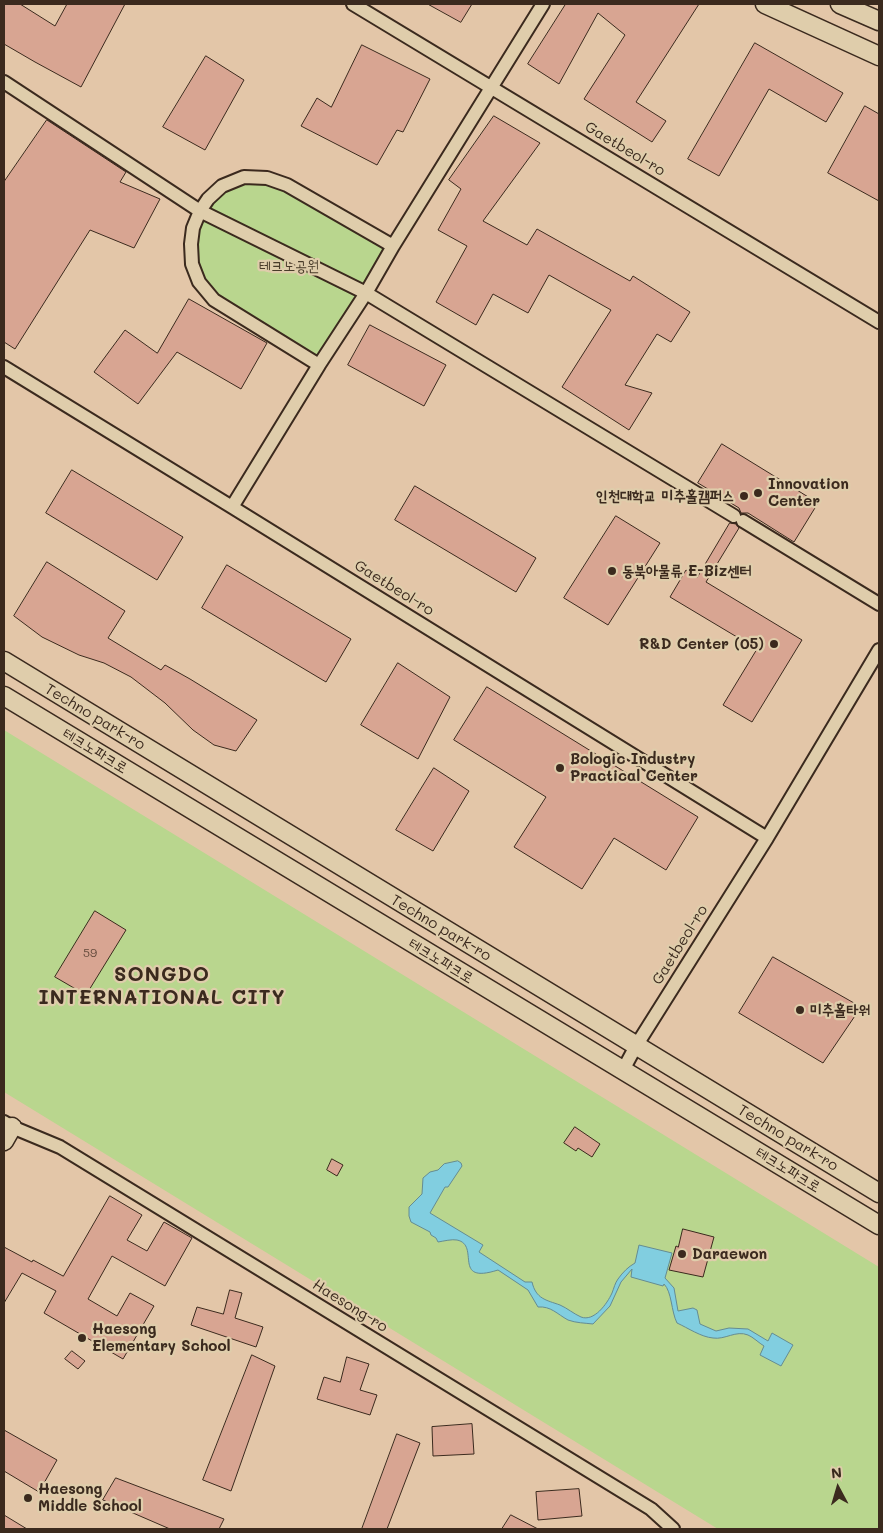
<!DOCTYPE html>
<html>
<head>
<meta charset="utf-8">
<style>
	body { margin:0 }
	#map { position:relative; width:883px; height:1533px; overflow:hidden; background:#e3c6a8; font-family:Mali,sans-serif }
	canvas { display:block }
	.frame { position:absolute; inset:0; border:5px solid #3b2a1e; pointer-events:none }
	.north { position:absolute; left:813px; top:1463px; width:50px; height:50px; -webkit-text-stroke:4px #dfcdab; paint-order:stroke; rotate:354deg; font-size:14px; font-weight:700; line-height:20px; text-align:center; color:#3b2a1e }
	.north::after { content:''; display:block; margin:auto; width:18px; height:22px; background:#3b2a1e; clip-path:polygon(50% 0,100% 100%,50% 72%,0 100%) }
</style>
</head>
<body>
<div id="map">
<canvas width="883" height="1533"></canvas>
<div class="frame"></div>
<div class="north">N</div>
</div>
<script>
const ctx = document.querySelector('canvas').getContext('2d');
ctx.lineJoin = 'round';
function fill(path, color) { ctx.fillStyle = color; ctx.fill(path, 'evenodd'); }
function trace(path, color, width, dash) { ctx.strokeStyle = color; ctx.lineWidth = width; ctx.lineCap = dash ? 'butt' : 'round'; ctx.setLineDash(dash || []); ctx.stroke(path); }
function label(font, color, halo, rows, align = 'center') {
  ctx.font = font + ' Mali,"Poor Story",sans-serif'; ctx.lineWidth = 4.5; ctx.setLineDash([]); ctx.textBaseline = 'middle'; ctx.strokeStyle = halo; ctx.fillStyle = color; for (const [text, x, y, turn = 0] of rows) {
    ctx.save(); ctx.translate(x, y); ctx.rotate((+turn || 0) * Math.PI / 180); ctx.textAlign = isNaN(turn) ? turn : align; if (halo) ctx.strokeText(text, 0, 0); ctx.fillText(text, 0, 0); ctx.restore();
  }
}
fill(new Path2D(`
	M267,178L393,246L319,365L214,300L199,282L193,228L222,186Z
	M4,730L879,1267V1529H718L4,1092Z`), '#b9d68e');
const water = new Path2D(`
	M458,1161L461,1163L462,1166L448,1187H445L430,1213L483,1245L479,1252L525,1282H532C536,1299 546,1300 560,1305C567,1308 574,1314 581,1317C594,1322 607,1304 612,1293C614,1288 615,1283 618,1279C623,1272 628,1267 635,1263L639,1245L672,1253L665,1278L674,1288L678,1311L693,1308L697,1310L700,1324L716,1331L729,1328L748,1329L768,1341L772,1333L793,1345L781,1366L760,1355L764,1346C759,1343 753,1337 748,1335C736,1330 725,1340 713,1338C701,1337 688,1328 677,1323C671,1311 672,1292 664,1284L663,1286L631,1277L632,1269L621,1282L610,1306L593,1324C585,1323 576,1323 568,1320C557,1314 551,1306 538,1307L528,1290L498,1270C451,1285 481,1245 457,1240C452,1239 444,1241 438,1242L436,1238L431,1235L430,1232L411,1222L409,1216V1207L422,1194L423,1178L430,1172L438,1170L444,1164Z`);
fill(water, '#81cee0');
trace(water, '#658c92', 1);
const building = new Path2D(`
	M4,4H20L55,26L67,4H125L81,87L35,62L4,44Z
	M428,4H472L461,22Z
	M566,4H699L636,102L666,121L652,142L584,99L625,35L598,13L559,84L528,64Z
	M755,43L843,93L826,122L769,89L719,176L688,159Z
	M362,45L430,79L403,132L397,130L377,165L301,126L317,98L331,107Z
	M206,56L244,80L205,150L163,127Z
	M865,106L879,114V201L828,173Z
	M494,116L540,143L483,221L527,245L537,229L630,281L633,276L690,312L671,342L657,334L625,385L652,393L629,430L562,387L611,310L549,275L528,313L493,294L476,325L436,302L467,246L438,230L461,189L449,180Z
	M47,120L126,172L120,182L160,199L134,248L90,230L15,349L4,342V182Z
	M189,299L267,343L241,389L177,352L138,404L94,372L125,330L157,353Z
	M370,325L446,365L424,406L348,365Z
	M722,444L818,503L794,542L748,513H741L739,508L698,483Z
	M72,470L183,537L157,580L46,513Z
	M415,486L536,558L516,592L395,520Z
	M616,516L660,543L608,625L564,598Z
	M730,523L736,524L739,528L706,582L802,640L752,722L723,705L757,649L670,597L686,570L697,577Z
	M47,562L125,611L108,638L161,670L165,665L190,679L257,720L236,751L214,745L193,730L165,703L131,677L104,663L79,655L42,637L14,616Z
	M227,565L351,639L326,682L202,608Z
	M398,663L450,697L418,759L361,725Z
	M487,687L698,817L666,870L614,838L582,889L514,847L546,797L454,740Z
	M434,768L469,791L433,851L396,830Z
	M95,911L126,930L86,995L55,977Z
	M773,957L861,1007L823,1063L739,1013Z
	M575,1127L600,1144L592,1157L578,1148L576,1151L564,1143Z
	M332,1159L343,1165L337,1176L327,1170Z
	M110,1196L142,1215L127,1240L147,1251L164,1222L192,1238L165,1286L112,1256L88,1299L117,1316L130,1293L154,1306L123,1359L44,1313L56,1291L22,1273L4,1303V1247L32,1262L33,1260L63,1276Z
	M683,1229L714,1237L703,1277L669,1270L676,1246L678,1247Z
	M230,1290L242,1293L235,1318L263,1327L256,1347L191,1325L197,1307L223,1314Z
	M72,1351L85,1361L78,1369L65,1359Z
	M252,1355L275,1366L231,1491L203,1480Z
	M347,1357L369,1364L360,1390L377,1395L370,1415L317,1399L324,1377L340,1382Z
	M472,1424L474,1454L433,1456L432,1427Z
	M4,1430L57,1460L39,1492L4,1471Z
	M397,1434L420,1443L387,1529H362Z
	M116,1478L224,1519L219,1529H170L103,1500Z
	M579,1489L582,1516L538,1520L536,1492Z
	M4,1515L27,1529H4Z
	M511,1515L538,1529H502Z`);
fill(building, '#d8a592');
trace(building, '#3b2a1e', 1);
const street = new Path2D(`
	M353,4L879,322
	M4,82L200,211L366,293L734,516
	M319,365L214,300L199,282L192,264L191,244L193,228L200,211L208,199L222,186L244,177L267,178L287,185L393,246
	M4,367L232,507L767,838
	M232,507L319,365L366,293L393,246L543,4
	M743,521L879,604
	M623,1070L636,1046L767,838L879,650
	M4,1122L12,1127L60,1147L651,1509L673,1529`);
const secondary = new Path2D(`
	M765,4L879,56
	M840,4L879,21
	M4,661L879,1193
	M4,696L879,1225
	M4,1141L12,1127`);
trace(street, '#3b2a1e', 16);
trace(secondary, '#3b2a1e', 21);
trace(street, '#dfcdab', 12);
trace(secondary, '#dfcdab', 18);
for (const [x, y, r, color] of [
	[758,493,5,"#3b2a1e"],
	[744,496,5,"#3b2a1e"],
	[612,571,5,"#3b2a1e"],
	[774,644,5,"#3b2a1e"],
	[560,768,5,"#3b2a1e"],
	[800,1010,5,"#3b2a1e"],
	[682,1254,5,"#3b2a1e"],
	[82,1338,5,"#3b2a1e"],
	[28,1498,5,"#3b2a1e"]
]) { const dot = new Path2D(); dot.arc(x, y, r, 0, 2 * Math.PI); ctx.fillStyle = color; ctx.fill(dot); trace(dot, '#dfcdab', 2); }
label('12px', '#62493b', null, [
	["59",90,953]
]);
label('15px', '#3b2a1e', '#dfcdab', [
	["Gaetbeol-ro",625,149,31],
	["Gaetbeol-ro",394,588,32],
	["Techno park-ro",95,717,31],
	["테크노파크로",95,751,31],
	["Techno park-ro",441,928,31],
	["Gaetbeol-ro",680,945,-58],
	["테크노파크로",441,961,31],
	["Techno park-ro",788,1138,31],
	["테크노파크로",788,1170,31],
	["Haesong-ro",350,1306,32]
]);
label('15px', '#483b29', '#dfcdab', [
	["테크노공원",289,266]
]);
label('bold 15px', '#3b2a1e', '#dfcdab', [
	["Innovation",768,484],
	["Center",768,501],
	["인천대학교 미추홀캠퍼스",734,496,"right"],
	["동북아물류 E-Biz센터",622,571],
	["R&D Center (05)",764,644,"right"],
	["Bologic Industry",570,759],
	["Practical Center",570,776],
	["미추홀타워",810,1010],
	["Daraewon",692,1254],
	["Haesong",92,1329],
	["Elementary School",92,1346],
	["Haesong",38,1489],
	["Middle School",38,1506]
], 'left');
ctx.letterSpacing = '1px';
label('bold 20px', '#3b2a1e', '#dfcdab', [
	["SONGDO",162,975],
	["INTERNATIONAL CITY",162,998]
]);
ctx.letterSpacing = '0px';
</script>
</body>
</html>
